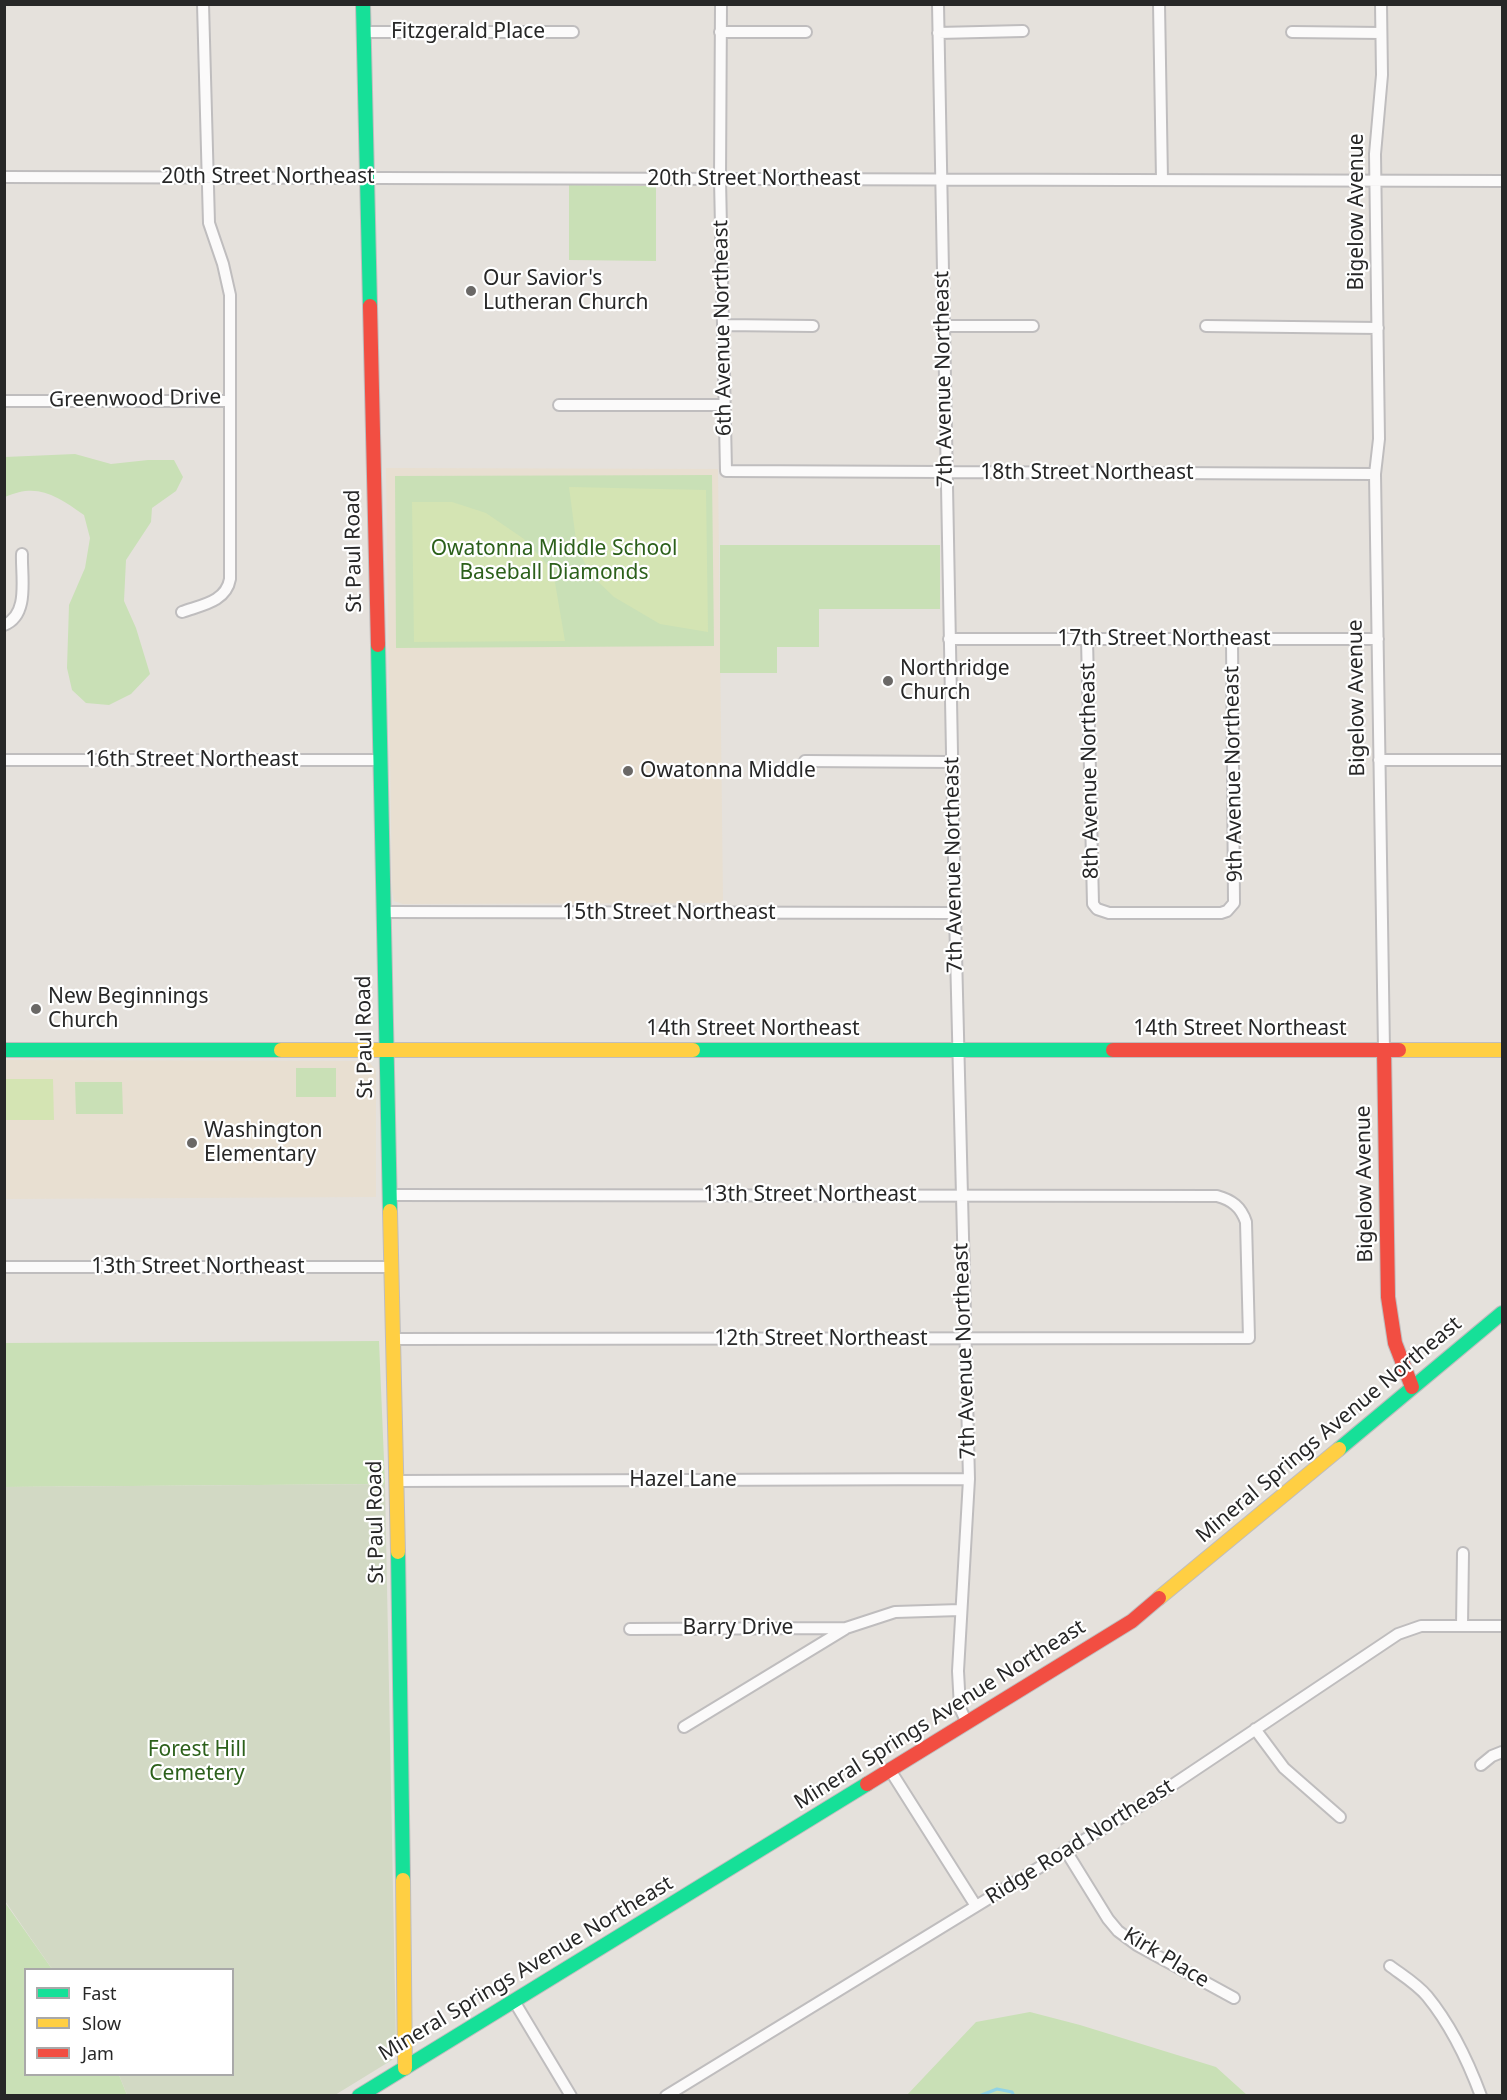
<!DOCTYPE html>
<html>
<head>
<meta charset="utf-8">
<style>
	body { margin:0 }
	#map { position:relative; width:1507px; height:2100px; overflow:hidden; background:#e5e1dc; font-family:"Noto Sans",sans-serif }
	canvas { display:block }
	.frame { position:absolute; inset:0; border:6px solid #272727; pointer-events:none }
	.legend { position:absolute; left:24px; top:1968px; width:210px; height:108px; box-sizing:border-box; background:#fff; border:2px solid #a9a9a9; margin:0; padding:8px 10px; list-style:none; font-size:18px; color:#272727 }
	.legend li { display:flex; align-items:center; gap:12px; height:30px }
	.legend b { width:30px; border:2px solid #a9a9a9 }
</style>
</head>
<body>
<div id="map">
<canvas width="1507" height="2100"></canvas>
<div class="frame"></div>
<ul class="legend">
<li><b style="height:8px;background:#16e098"></b>Fast</li>
<li><b style="height:8px;background:#ffcf43"></b>Slow</li>
<li><b style="height:8px;background:#f24e42"></b>Jam</li>
</ul>
</div>
<script>
const ctx = document.querySelector('canvas').getContext('2d');
ctx.lineJoin = 'round';
function fill(path, color) { ctx.fillStyle = color; ctx.fill(path, 'evenodd'); }
function trace(path, color, width, dash) { ctx.strokeStyle = color; ctx.lineWidth = width; ctx.lineCap = dash ? 'butt' : 'round'; ctx.setLineDash(dash || []); ctx.stroke(path); }
function label(font, color, halo, rows, align = 'center') {
  ctx.font = font + ' "Noto Sans",sans-serif'; ctx.lineWidth = 4.5; ctx.setLineDash([]); ctx.textBaseline = 'middle'; ctx.strokeStyle = halo; ctx.fillStyle = color; for (const [text, x, y, turn = 0] of rows) {
    ctx.save(); ctx.translate(x, y); ctx.rotate((+turn || 0) * Math.PI / 180); ctx.textAlign = isNaN(turn) ? turn : align; if (halo) ctx.strokeText(text, 0, 0); ctx.fillText(text, 0, 0); ctx.restore();
  }
}
fill(new Path2D(`
	M386,468L718,469L723,903L403,904L394,901L392,890Z
	M5,1060L368,1061L376,1070V1197L5,1199Z`), '#e8dfd1');
fill(new Path2D(`
	M569,185L656,186V261L569,260Z
	M75,454L111,464L148,460H174L183,477L176,491L152,508L151,522L126,560L124,601L136,628L150,674L131,694L109,705L86,703L72,690L67,668L69,605L85,568L90,538L84,515C57,496 38,482 5,497V457Z
	M712,475L714,646L396,648L395,476Z
	M720,545H940V609H819V647H777V673H720Z
	M296,1068H336V1097H296Z
	M75,1082H122L123,1114H76Z
	M379,1341L385,1484L5,1487L4,1343Z
	M4,1901L52,1969L26,1970V2074L119,2075L127,2095H5Z
	M1030,2012L1080,2025L1216,2067L1247,2095H907L976,2022Z`), '#c9e0b6');
fill(new Path2D(`
	M385,1484L396,2044L392,2060L335,2095H127L119,2075L232,2074V1970L52,1969L5,1901V1487Z`), '#d2d9c4');
fill(new Path2D(`
	M569,487L706,490L708,632L660,624L614,597L591,575L577,548Z
	M412,502H452L486,513L524,539L553,571L565,641L414,642Z
	M5,1079H53L54,1120H5Z`), '#d4e4b3');
trace(new Path2D(`
	M979,2096L997,2089L1012,2092L1014,2096`), '#91d3e5', 3);
const street = new Path2D(`
	M721,4L720,179L726,471L1375,474
	M938,4L955,913L969,1479L958,1671L960,1708L967,1723
	M1159,4L1162,180
	M1381,4L1382,75L1375,154L1379,439L1375,474L1384,1050
	M364,32H573
	M720,32H806
	M1292,32L1381,33
	M938,33L1023,31
	M4,177L1502,181
	M723,325L813,326
	M943,326H1033
	M1206,326L1378,328
	M4,401H230
	M559,405H725
	M182,612C201,605 226,602 230,579V295L223,264L209,223L203,4
	M4,625C30,615 21,576 22,554
	M949,639H1378
	M1087,639L1093,904L1097,909L1109,913H1221L1227,911L1234,903L1232,639
	M4,760H380
	M1379,760H1502
	M805,761L952,762
	M384,912L955,913
	M390,1195L1217,1196C1232,1200 1241,1207 1246,1222L1249,1338L393,1339
	M4,1267H391
	M396,1481L969,1479
	M1462,1626L1463,1553
	M630,1629L846,1628L895,1612L960,1610
	M684,1727L845,1629
	M1255,1729L1284,1768L1340,1817
	M1481,1765L1492,1756L1502,1752
	M890,1770L976,1906
	M1066,1851L1108,1919L1118,1931L1137,1945L1234,1998
	M1390,1966C1402,1975 1417,1984 1427,1996C1450,2024 1468,2061 1481,2096
	M514,2001L571,2096
	M666,2096L1156,1796L1398,1634L1421,1626H1502`);
const fast = new Path2D(`
	M363,4L370,306
	M378,645L390,1211
	M4,1050H281
	M693,1050H1113
	M1339,1449L1502,1313
	M398,1552L403,1880
	M359,2096L867,1784`);
const slow = new Path2D(`
	M281,1050H693
	M1399,1050H1502
	M390,1211L398,1552
	M1159,1598L1339,1449
	M403,1880L405,2068`);
const jam = new Path2D(`
	M370,306L378,645
	M1113,1050H1399
	M1384,1050L1388,1297L1395,1343L1412,1387
	M867,1784L1132,1621L1159,1598`);
trace(street, '#bfbdbe', 14);
trace(fast, '#bfbdbe', 16);
trace(slow, '#bfbdbe', 16);
trace(jam, '#bfbdbe', 16);
trace(street, '#fbfafa', 10);
trace(fast, '#16e098', 14);
trace(slow, '#ffcf43', 14);
trace(jam, '#f24e42', 14);
for (const [x, y, r, color] of [
	[471,291,6,"#6a6866"],
	[888,681,6,"#6a6866"],
	[628,771,6,"#6a6866"],
	[36,1009,6,"#6a6866"],
	[192,1143,6,"#6a6866"]
]) { const dot = new Path2D(); dot.arc(x, y, r, 0, 2 * Math.PI); ctx.fillStyle = color; ctx.fill(dot); trace(dot, '#fff', 2); }
label('21px', '#272727', '#fff', [
	["Fitzgerald Place",468,32],
	["20th Street Northeast",268,177],
	["20th Street Northeast",754,179],
	["Bigelow Avenue",1357,212,-90],
	["6th Avenue Northeast",723,328,-91],
	["7th Avenue Northeast",944,379,-91],
	["Greenwood Drive",135,399,-1],
	["18th Street Northeast",1087,473],
	["St Paul Road",354,551,-91],
	["17th Street Northeast",1164,639],
	["Bigelow Avenue",1357,698,-91],
	["16th Street Northeast",192,760],
	["8th Avenue Northeast",1090,771,-91],
	["9th Avenue Northeast",1234,774,-91],
	["7th Avenue Northeast",954,865,-91],
	["15th Street Northeast",669,913],
	["14th Street Northeast",753,1029],
	["14th Street Northeast",1240,1029],
	["St Paul Road",365,1037,-91],
	["Bigelow Avenue",1365,1184,-91],
	["13th Street Northeast",810,1195],
	["13th Street Northeast",198,1267],
	["12th Street Northeast",821,1339],
	["7th Avenue Northeast",965,1351,-92],
	["Mineral Springs Avenue Northeast",1329,1430,-40],
	["Hazel Lane",683,1480],
	["St Paul Road",376,1522,-91],
	["Barry Drive",738,1628],
	["Mineral Springs Avenue Northeast",940,1715,-32],
	["Ridge Road Northeast",1080,1842,-32],
	["Kirk Place",1166,1958,31],
	["Mineral Springs Avenue Northeast",526,1969,-31]
]);
label('21px', '#272727', '#fff', [
	["Our Savior's",483,279],
	["Lutheran Church",483,303],
	["Northridge",900,669],
	["Church",900,693],
	["Owatonna Middle",640,771],
	["New Beginnings",48,997],
	["Church",48,1021],
	["Washington",204,1131],
	["Elementary",204,1155]
], 'left');
label('21px', '#2c601b', '#fff', [
	["Owatonna Middle School",554,549],
	["Baseball Diamonds",554,573],
	["Forest Hill",197,1750],
	["Cemetery",197,1774]
]);
</script>
</body>
</html>
